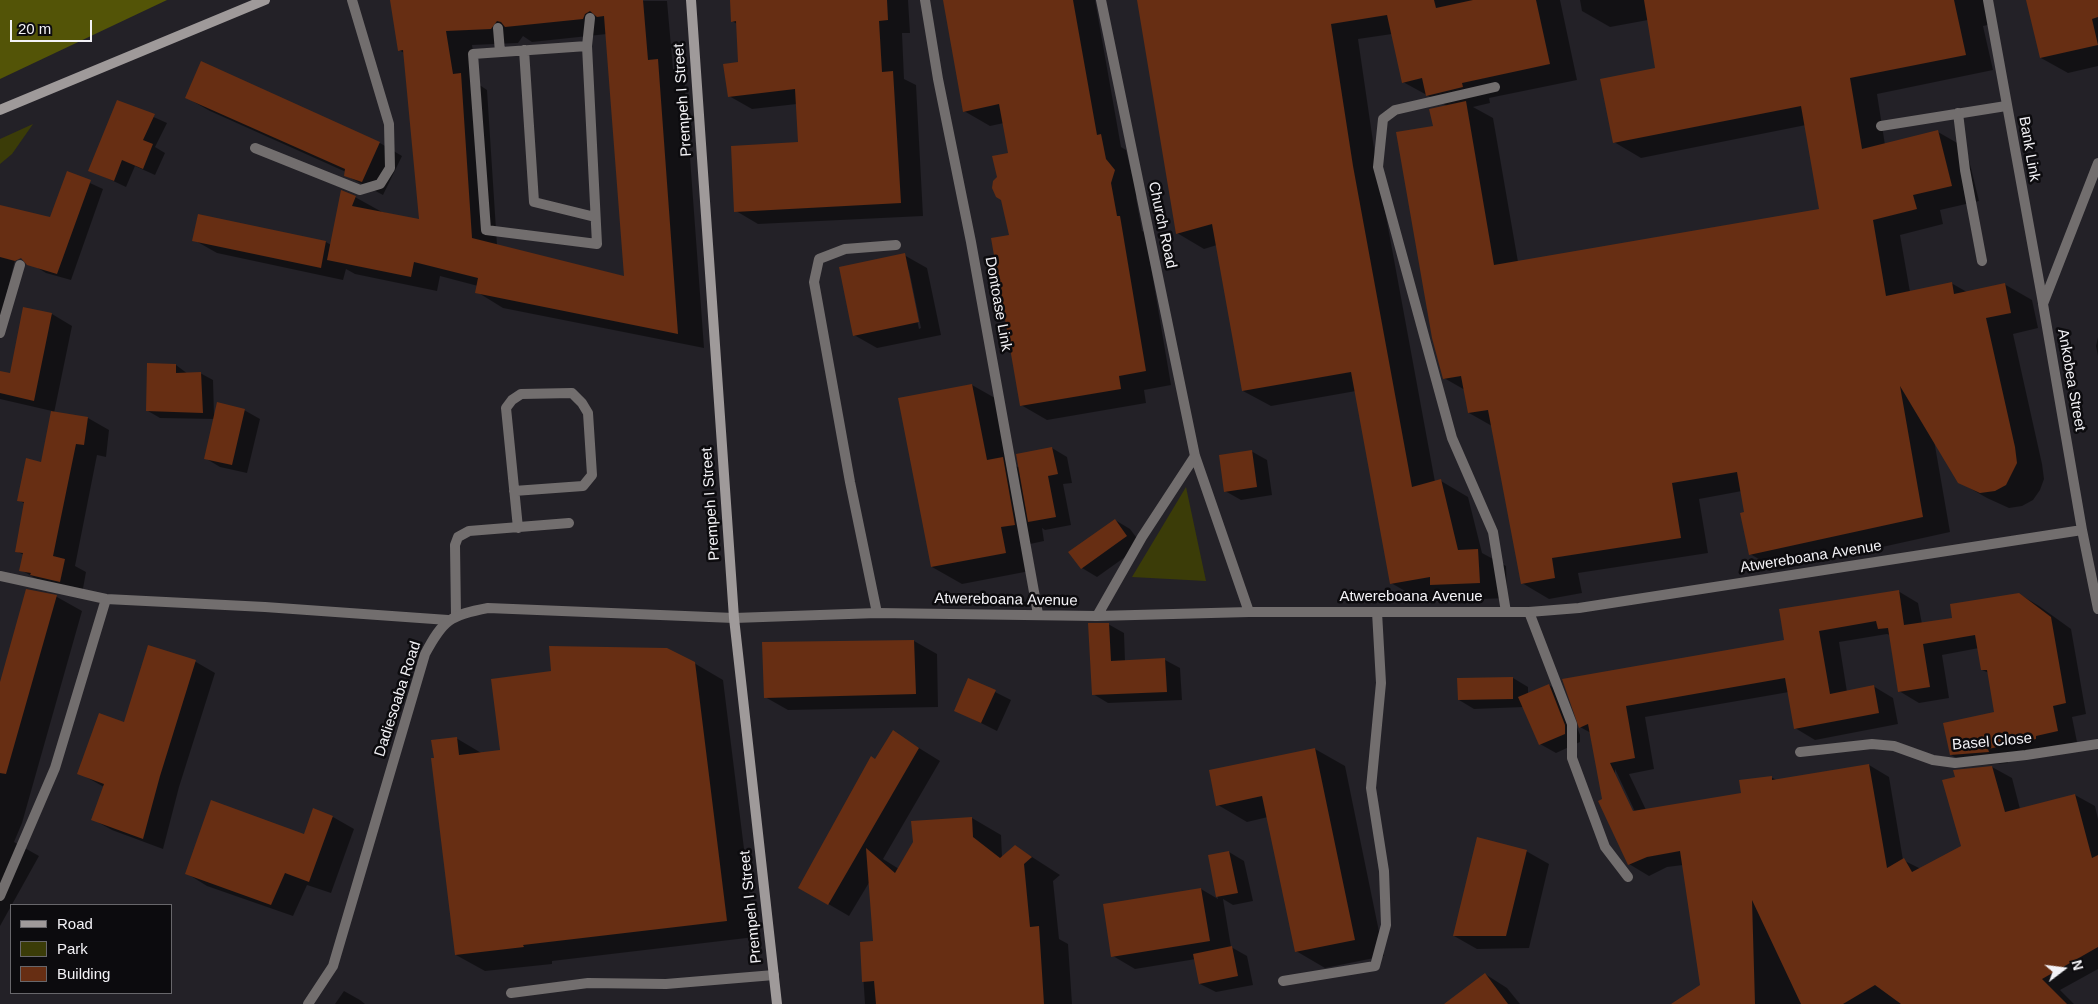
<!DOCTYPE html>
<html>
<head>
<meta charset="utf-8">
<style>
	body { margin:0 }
	#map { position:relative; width:2098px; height:1004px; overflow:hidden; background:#232127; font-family:Arial,sans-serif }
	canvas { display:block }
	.legend { position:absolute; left:10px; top:904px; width:162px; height:90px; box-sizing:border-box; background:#0c0b0e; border:1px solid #68676b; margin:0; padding:6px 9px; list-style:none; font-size:15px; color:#f3f2f6 }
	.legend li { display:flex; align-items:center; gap:10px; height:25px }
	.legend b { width:25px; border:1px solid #68676b }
	.north { position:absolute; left:2038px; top:944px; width:50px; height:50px; -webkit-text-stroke:4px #0c0b0e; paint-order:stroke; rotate:75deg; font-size:14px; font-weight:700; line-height:20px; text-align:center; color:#f3f2f6 }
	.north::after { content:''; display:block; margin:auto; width:18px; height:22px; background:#f3f2f6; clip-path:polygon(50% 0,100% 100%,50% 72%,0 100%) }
	.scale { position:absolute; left:10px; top:20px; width:82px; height:22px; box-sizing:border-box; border:2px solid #f3f2f6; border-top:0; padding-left:6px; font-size:15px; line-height:18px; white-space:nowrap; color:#f3f2f6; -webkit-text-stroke:4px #0c0b0e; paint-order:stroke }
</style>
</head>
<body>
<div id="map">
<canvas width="2098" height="1004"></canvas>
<ul class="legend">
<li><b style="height:6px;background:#9f9a9a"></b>Road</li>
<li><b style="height:14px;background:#3b3c08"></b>Park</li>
<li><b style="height:14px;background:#672e13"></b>Building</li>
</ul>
<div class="north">N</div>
<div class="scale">20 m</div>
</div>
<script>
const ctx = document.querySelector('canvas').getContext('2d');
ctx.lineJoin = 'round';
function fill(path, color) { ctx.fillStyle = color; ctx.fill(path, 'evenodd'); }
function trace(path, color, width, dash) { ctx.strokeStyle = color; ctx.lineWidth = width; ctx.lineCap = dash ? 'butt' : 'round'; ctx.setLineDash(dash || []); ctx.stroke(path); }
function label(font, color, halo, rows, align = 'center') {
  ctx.font = font + ' Arial,sans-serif'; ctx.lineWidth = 5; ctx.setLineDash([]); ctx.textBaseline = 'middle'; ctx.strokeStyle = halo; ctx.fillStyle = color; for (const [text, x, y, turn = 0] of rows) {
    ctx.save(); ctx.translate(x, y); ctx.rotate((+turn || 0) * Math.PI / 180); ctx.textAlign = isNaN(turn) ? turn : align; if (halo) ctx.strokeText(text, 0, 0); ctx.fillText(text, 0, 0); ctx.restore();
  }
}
fill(new Path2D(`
	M33,124L12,154L0,164V139Z
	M1186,487L1206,581L1132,577Z`), '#3b3c08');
fill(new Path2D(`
	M0,0H167L0,79Z`), '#535407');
fill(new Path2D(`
	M391,0L667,1L673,69L684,76L704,348L503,308L477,292L478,286L440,276L437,291L355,274L346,269L343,280L217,253L194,240L326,242L331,245L355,197L382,212L420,221L404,53L399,50ZM607,34L626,277L497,245L487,90L478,84L472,45L518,43L523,36L532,42Z
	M742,0H908L910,33H902L904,79L916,85L923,216L758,224L736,211L799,143L797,104L752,109L729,96L739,64L737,24L732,21Z
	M944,0H1095L1121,147L1126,150L1132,175L1140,185L1136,198L1142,231L1145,232L1171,385L1144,390L1146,403L1047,420L1021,405L1010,236L998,177L1009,154L1004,123L990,126L964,111Z
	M1138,0H1560L1577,80L1489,98L1490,103L1473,107L1493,118L1518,262L1821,210L1806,125L1641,158L1614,142L1657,69L1648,20L1610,27L1582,11L1580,0H1992L1997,23L1983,26L1993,70L1877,94L1885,145L1938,132L1966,148L1979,201L1940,210L1943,224L1900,235L1910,292L1951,283L1967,292L2004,284L2032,300L2038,328L2013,334L2042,464L2044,479L2040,490L2033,500L2022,506L2009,508L1987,498L1959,482L1934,440L1950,532L1778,570L1750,554L1742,491L1699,499L1708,553L1578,573L1582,593L1549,599L1522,583L1492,426L1469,413L1465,390L1444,378L1435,127L1447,106L1403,82L1392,34L1358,39L1376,162L1435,482L1441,481L1468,497L1482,553L1506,566L1507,598L1459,600L1448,594L1419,599L1391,583L1356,391L1271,406L1243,391L1217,245L1204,249L1177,233Z
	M2028,0H2098V66L2068,73L2041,58Z
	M187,98L380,143L402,156L383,195L345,175L346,172L210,111Z
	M118,101L167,123L155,147L165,153L155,175L135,166L126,187L90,170Z
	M68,173L103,189L71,280L46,273L33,265Z
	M0,206L25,219L0,321Z
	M904,255L927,268L941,335L877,348L854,335ZM907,270H909L921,328L919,329Z
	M52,314L72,326L54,413L88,418L109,430L106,457L97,455L75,566L86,572L82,594L42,582L21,570L24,555L16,551L25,504L19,500L42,463L52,411L0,399V372L11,375Z
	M2098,337V356L2096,346Z
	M176,365L188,374L200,373L213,380L214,415L244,410L260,419L247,473L220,467L205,458L214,419L160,418L148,411Z
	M972,385L1002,402L1014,465L1020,468L1052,448L1067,457L1072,483L1063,484L1071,525L1045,530L1042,528L1044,541L1030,544L1035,570L962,584L932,567L900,399Z
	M1251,451L1267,460L1272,495L1241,500L1225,491Z
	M1115,520L1130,529L1142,545L1097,577L1082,568Z
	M27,590L57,597L82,611L22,823L14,842L39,856L0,926V686Z
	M1898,591L1918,603L1922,624L1953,619L2019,594L2039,606L2071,629L2086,714L2072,717L2077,742L2007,760L2008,763L1971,766L1951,755L1995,713L1989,673L1982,670L1979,648L1942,655L1949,698L1919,703L1899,691L1890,635L1887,634L1839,642L1847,692L1873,686L1893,698L1898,724L1815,740L1795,728L1789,692L1645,717L1654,769L1629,774L1646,810L1742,794L1771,777L1778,781L1869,765L1889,777L1903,860L1921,869L1962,846L1992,767L2012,778L2020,809L2075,795L2095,806L2098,819V969L2060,990L2074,1004H1674L1702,986L1683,865L1667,867L1649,876L1629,864L1603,800L1591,733L1580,727L1564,680L1786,641ZM1615,769L1637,816L1634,817L1615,775Z
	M1108,624L1124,633L1125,661L1165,660L1180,668L1182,700L1108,703L1093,694Z
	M914,641L937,654L938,707L788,710L765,697L763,644Z
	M149,647L196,662L215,673L179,787L163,849L112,830L92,819L104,787L79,773L125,724Z
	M694,663L723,680L755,937L552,961V964L485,971L456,955V738L483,754L501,751L552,672Z
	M1513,678L1528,687V694L1549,685L1564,694L1580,735V742L1556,753L1540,744L1524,707L1474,709L1459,700Z
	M969,679L1011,700L997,731L955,710Z
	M893,732L940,761L883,859L899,869L972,818L1001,835L1002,857L1015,846L1060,875L1053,881L1059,939L1068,944L1072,1004H865L861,943L874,942L870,881L849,916L799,887Z
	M1315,749L1345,766L1384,956L1325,968L1296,951L1268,817L1247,822L1218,805Z
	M314,810L333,817L354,829L331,893L307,885L293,916L207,886L186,873L305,835Z
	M1526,851L1549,864L1529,948L1477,949L1454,936Z
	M1229,852L1244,861L1253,901L1233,905L1223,899L1231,947L1247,956L1253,985L1216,992L1200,984L1196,959L1135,969L1113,956L1201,889L1218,899L1209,856Z
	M1485,974L1507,988L1520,1004H1446Z
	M344,991L360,1000L365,1004H335Z`), '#0007');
fill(new Path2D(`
	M390,0H643L648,60L658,59L678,334L475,293L478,278L414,262L411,277L327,260L341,190L356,196L352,206L419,219L403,50L398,51ZM590,11L597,17L604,16L624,276L472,238L461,73L453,74L446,31L491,29L497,21L501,22L505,27L583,19L585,14Z
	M730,0H887L888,20L879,21L882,72L893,71L901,203L734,212L731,146L798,142L795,89L728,97L723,64L738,62L736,21L731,22Z
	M943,0H1073L1097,135L1101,134L1106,159L1115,170L1111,183L1117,216H1120L1146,371L1119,376L1121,389L1020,406L991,238L1009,235L1001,200L996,197L992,188L993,181L997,177L992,156L1008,153L999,104L963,112Z
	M1137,0H1434L1436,8L1473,0H1536L1550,64L1462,83L1463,87L1426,96L1422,78L1402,83L1387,15L1331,24L1353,166L1412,487L1441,479L1458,550L1478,549L1480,583L1430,585V577L1390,584L1351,372L1242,391L1212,224L1176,234Z
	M1644,0H1954L1966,55L1850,78L1862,149L1938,130L1952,186L1913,195L1917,209L1873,220L1886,296L1952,282L1954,294L2005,283L2011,313L1986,318L2015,447L2017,463L2006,485L1995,491L1980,493L1958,483L1900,386L1923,517L1749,555L1740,513L1744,512L1737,472L1672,483L1681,538L1552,558L1555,578L1521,584L1488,410L1468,413L1461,376L1443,379L1432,338L1396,132L1433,126L1429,109L1466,101L1494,265L1819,209L1801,106L1613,143L1600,79L1655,68Z
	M2026,0H2098V17L2092,19L2098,45L2040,58Z
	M201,61L380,142L362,182L344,176L345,169L185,98Z
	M117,100L155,114L143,140L153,144L143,169L122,160L114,181L88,171Z
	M67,171L91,180L57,274L27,265L21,258L15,261L0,257V205L50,217Z
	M198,214L326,241L321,268L192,241Z
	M905,253L919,322L853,336L839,267Z
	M23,307L52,313L34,401L0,393V371L10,373Z
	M147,363L176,364V373L201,372L203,413L146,411Z
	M972,384L987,460L1003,457L1015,525L1001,527L1006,553L931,567L898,398Z
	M217,402L245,409L232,465L204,459Z
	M51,411L88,417L84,445L76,444L53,556L65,559L60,582L30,575L31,573L19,571L23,553L15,552L24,502L17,501L26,458L41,462Z
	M1052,447L1058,474L1048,476L1056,517L1028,522L1016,454Z
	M1252,450L1257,487L1224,492L1219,455Z
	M1115,519L1127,536L1081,569L1068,552Z
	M26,589L57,595L6,774L0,773V682Z
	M1899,590L1904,625L1952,618L1950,604L2019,593L2051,617L2066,703L2053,706L2058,731L2036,736V739L1988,749L1989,752L1950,755L1943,723L1994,712L1987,670H1981L1975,635L1923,644L1930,687L1898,692L1888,628L1878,629L1876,621L1819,631L1830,694L1874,685L1879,713L1794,729L1785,678L1626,706L1635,758L1610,763L1633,811L1741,793L1739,780L1772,776V780L1869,764L1887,868L1904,858L1912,872L1961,846L1942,780L1955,777L1953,770L1992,766L2005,812L2075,794L2092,858L2098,855V947L2042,979L2067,1004H1901L1875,985L1843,1004H1801L1752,900L1755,1004H1671L1700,985L1680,851L1647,857L1628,865L1598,801L1602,799L1588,724L1579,728L1562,679L1784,640L1779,609Z
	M1088,623H1109L1111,661L1165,658L1167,692L1092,695Z
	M914,640L916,694L764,698L762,642Z
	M148,645L196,660L160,776L143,839L91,820L104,784L77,774L99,713L124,722Z
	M549,646L667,648L695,662L727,921L523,945L524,947L455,955L431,758H434L431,740L457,737L459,755L500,750L491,679L551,671Z
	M1513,677V699L1458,700L1457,678Z
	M968,678L996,690L981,723L954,711Z
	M1549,684L1565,725V734L1539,745L1518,697Z
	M893,730L919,748L828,905L798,888L871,756L875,759Z
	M1315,748L1355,940L1295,952L1262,796L1216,806L1209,770Z
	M211,800L304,834L313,808L333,816L309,882L285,873L271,905L185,874Z
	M972,817L973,837L1000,858L1015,845L1032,857L1024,864L1030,927L1039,926L1044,1004H876L874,981L862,982L860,942L873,941L866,848L895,873L913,842L911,821Z
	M1477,837L1527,850L1506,936H1453Z
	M1229,851L1238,893L1216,897L1208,855Z
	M1201,888L1210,941L1111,957L1103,904Z
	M1232,946L1238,976L1199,984L1193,954Z
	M1485,973L1508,1004H1444Z`), '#672e13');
trace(new Path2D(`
	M498,28L500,52
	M587,46L473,54L486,230L597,244L587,46L590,18
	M524,50L534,202L595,217
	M1495,87L1395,110L1383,119L1378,167L1452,438L1493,532L1506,612
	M1958,113L1965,170L1982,261
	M1881,126L2006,106
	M255,148L360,190L380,184L390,168L389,124L352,0
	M0,333L20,265
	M514,491L583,486L592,475L588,413L582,403L572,393L521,394L512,400L506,408L518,528
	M0,576L106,599L265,607L448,620
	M1529,612L1572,724V758L1605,847L1628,877
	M877,613L850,482L814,282L819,259L845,249L896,245
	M456,616L455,545L458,537L469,531L569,523
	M0,896L55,768L106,599
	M1283,981L1375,966L1386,925L1384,871L1371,788L1381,683L1377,612
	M511,993L588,983L666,984L774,975`), '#726e6e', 10);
trace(new Path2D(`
	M925,0L938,79L971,242L1038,614
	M1101,0L1195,456L1249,612
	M1988,0L2043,303
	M2098,163L2043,304L2082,530L2098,609
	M1097,616L1142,537L1195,456
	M1800,752L1872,744L1894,746L1933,760L1955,763L2026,755L2098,744
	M308,1004L333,966L425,654C443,620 450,615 488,608L734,618L877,613L1097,616L1249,612H1529L1579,608L2082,530`), '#726e6e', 10);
trace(new Path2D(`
	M691,0L734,618L777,1004
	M0,110L265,0`), '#9f9a9a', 10);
label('15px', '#f3f2f6', '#0c0b0e', [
	["Prempeh I Street",683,100,-94],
	["Bank Link",2029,149,80],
	["Church Road",1162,225,78],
	["Dontoase Link",998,304,80],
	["Ankobea Street",2071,380,80],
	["Prempeh I Street",711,504,-94],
	["Atwereboana Avenue",1811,557,-9],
	["Atwereboana Avenue",1411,597],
	["Atwereboana Avenue",1006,600,1],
	["Dadiesoaba Road",398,699,-72],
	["Basel Close",1992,742,-5],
	["Prempeh I Street",751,907,-96]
]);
</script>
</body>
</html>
